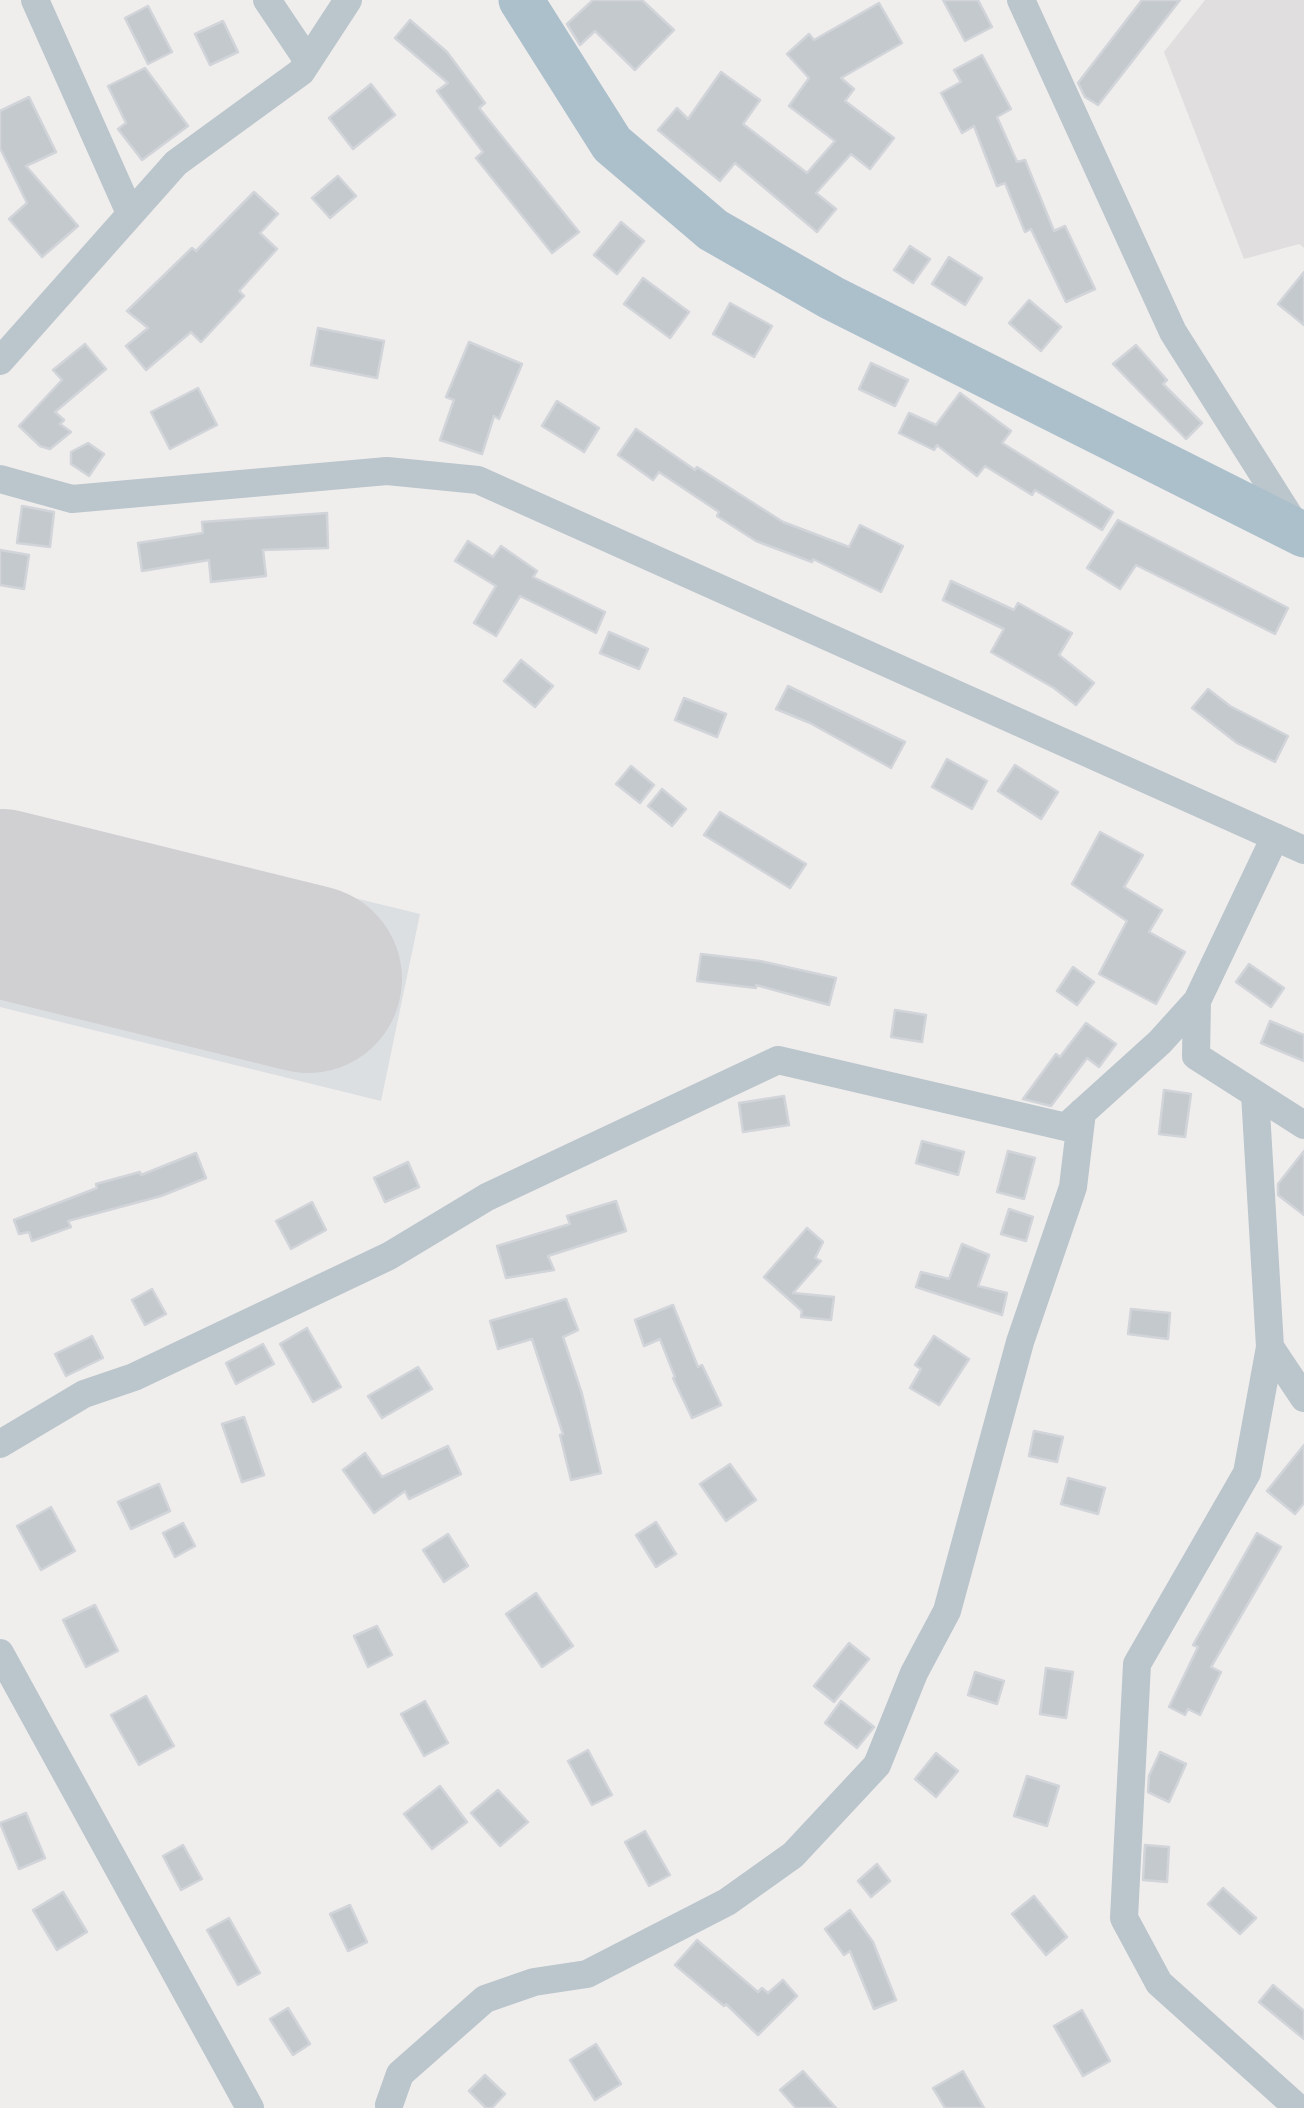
<!DOCTYPE html>
<html>
<head>
<meta charset="utf-8">
<style>
	body { margin:0 }
	canvas { display:block; background:#f0eded }
</style>
</head>
<body>
<canvas width="1304" height="2108"></canvas>
<script>
const ctx = document.querySelector('canvas').getContext('2d');
ctx.lineJoin = 'round';
function fill(path, color) { ctx.fillStyle = color; ctx.fill(path, 'evenodd'); }
function trace(path, color, width, dash) { ctx.strokeStyle = color; ctx.lineWidth = width; ctx.lineCap = dash ? 'butt' : 'round'; ctx.setLineDash(dash || []); ctx.stroke(path); }
fill(new Path2D(`
	M1205,0H1304V248L1299,244L1244,259L1164,52Z`), '#e1dedf');
fill(new Path2D(`
	M0,811L420,914L381,1101L0,1007Z`), '#dcdfe2');
trace(new Path2D(`
	M0,903L308,979`), '#d0d0d2', 188);
const building = new Path2D(`
	M593,0H642L674,30L635,70L595,31L580,45L567,24Z
	M943,0H978L992,27L965,41Z
	M1142,0H1180L1098,105L1085,97L1078,83Z
	M879,3L902,43L841,78L854,89L845,101L894,138L870,169L851,154L816,193L836,209L817,232L735,163L720,181L658,130L677,108L688,119L721,72L760,100L743,124L807,173L835,141L789,106L809,78L787,54L809,34L814,40Z
	M148,6L172,52L148,64L125,18Z
	M410,20L447,52L485,103L479,108L579,232L552,253L476,158L483,152L437,91L448,83L395,38Z
	M223,21L238,52L210,65L195,34Z
	M982,55L1011,109L997,117L1017,162L1025,160L1054,231L1065,226L1095,289L1066,302L1031,229L1025,232L1005,183L997,186L974,126L962,133L941,93L961,82L954,70Z
	M145,68L188,126L142,160L118,129L126,123L108,86Z
	M371,84L395,115L353,149L329,118Z
	M29,97L56,152L26,166L78,226L42,257L9,219L27,203L0,148V111Z
	M338,176L356,196L330,218L312,198Z
	M254,192L278,214L260,233L277,249L239,291L244,296L201,342L191,332L146,370L126,346L148,328L127,311L192,248L196,251Z
	M621,222L644,241L617,274L594,255Z
	M910,246L930,259L913,283L894,270Z
	M949,257L982,278L965,305L932,284Z
	M1304,272V325L1278,304Z
	M643,278L689,312L670,338L624,304Z
	M1029,300L1061,327L1041,351L1009,323Z
	M730,303L772,326L754,357L713,334Z
	M318,328L384,341L377,378L311,365Z
	M469,342L522,364L499,419L494,416L482,454L440,440L454,400L446,397Z
	M85,344L106,369L55,412L64,420L60,424L71,432L50,449L40,446L19,426L62,380L53,370Z
	M1136,345L1167,380L1163,384L1202,423L1186,439L1113,364Z
	M871,363L908,380L895,406L859,389Z
	M198,388L217,425L170,449L151,412Z
	M960,393L1011,431L1002,443L1113,512L1102,530L1035,490L1032,495L985,466L977,476L937,445L934,450L899,433L909,413L936,425Z
	M557,401L599,428L584,452L542,426Z
	M636,429L695,470L697,467L783,522L849,547L860,525L903,546L881,592L813,559L812,562L756,541L717,516L719,512L659,472L653,480L618,455Z
	M88,443L104,454L89,476L71,464V452Z
	M22,506L54,512L50,547L17,543Z
	M327,513L328,548L263,550L266,576L211,582L209,560L142,571L138,543L203,533L202,522Z
	M1118,520L1288,608L1275,634L1136,565L1120,589L1087,568Z
	M468,541L493,557L501,546L537,571L533,577L605,612L596,633L520,596L496,636L474,623L496,586L455,561Z
	M0,550L29,555L24,589L0,585Z
	M951,581L1014,610L1018,603L1072,633L1059,655L1094,683L1076,705L1054,688L991,652L1004,629L943,600Z
	M609,632L648,649L639,669L600,653Z
	M521,660L553,686L535,707L504,681Z
	M788,686L905,742L891,768L810,723L776,709Z
	M1208,689L1230,706L1288,736L1275,762L1237,743L1192,708Z
	M684,698L726,714L717,737L675,720Z
	M947,759L987,781L972,809L932,787Z
	M1015,765L1058,792L1041,819L998,791Z
	M631,766L654,785L640,803L616,784Z
	M662,789L686,809L672,826L648,806Z
	M720,812L806,864L790,888L704,835Z
	M1100,832L1143,855L1124,887L1162,910L1149,932L1185,952L1156,1004L1099,974L1127,921L1072,884Z
	M701,954L760,961L836,978L829,1005L756,985V988L697,981Z
	M1249,964L1284,988L1271,1007L1236,982Z
	M1073,967L1094,982L1077,1005L1057,991Z
	M895,1010L926,1015L922,1042L891,1037Z
	M1270,1021L1304,1035V1061L1261,1043Z
	M1086,1023L1116,1044L1099,1067L1087,1058L1051,1106L1023,1099L1056,1054L1060,1057Z
	M1164,1090L1191,1094L1185,1137L1159,1134Z
	M784,1096L789,1125L743,1132L739,1103Z
	M922,1141L964,1152L958,1175L916,1163Z
	M1008,1151L1035,1158L1024,1199L997,1192Z
	M1304,1151V1215L1278,1195V1184Z
	M196,1153L206,1178L161,1196L68,1221L71,1227L32,1241L29,1232L19,1234L14,1220L97,1188L96,1184L140,1172L141,1175Z
	M408,1162L419,1187L385,1202L374,1178Z
	M616,1201L626,1231L548,1256L554,1270L506,1278L497,1246L570,1224L567,1216Z
	M312,1202L326,1230L291,1249L276,1221Z
	M1009,1209L1033,1217L1026,1241L1001,1234Z
	M807,1228L823,1242L815,1258L821,1261L793,1293L834,1297L831,1320L801,1317L802,1311L764,1277Z
	M962,1244L989,1255L978,1286L1007,1293L1002,1315L916,1287L921,1272L949,1279Z
	M152,1289L166,1314L145,1325L132,1300Z
	M566,1299L578,1330L563,1337L582,1394L601,1473L571,1480L560,1435L563,1434L532,1339L498,1349L490,1321Z
	M673,1305L698,1367L702,1365L721,1405L692,1418L673,1378L675,1377L660,1339L644,1346L635,1320Z
	M1131,1309L1170,1313L1168,1339L1128,1334Z
	M307,1328L341,1387L313,1402L280,1344Z
	M92,1336L103,1358L66,1376L55,1354Z
	M934,1336L969,1359L939,1405L910,1388L921,1369L915,1365Z
	M263,1344L274,1364L236,1384L226,1363Z
	M418,1367L432,1389L382,1418L368,1396Z
	M244,1417L264,1475L242,1482L222,1424Z
	M1034,1431L1063,1437L1057,1462L1029,1456Z
	M1304,1445V1503L1295,1514L1267,1491Z
	M448,1446L461,1474L409,1499L405,1491L374,1513L343,1470L365,1453L382,1477Z
	M730,1464L756,1500L726,1521L700,1484Z
	M1068,1478L1105,1488L1098,1514L1061,1504Z
	M159,1484L170,1511L131,1529L118,1502Z
	M51,1507L75,1551L41,1570L17,1526Z
	M656,1522L676,1554L656,1567L636,1535Z
	M183,1523L195,1546L175,1557L163,1533Z
	M1257,1533L1281,1547L1211,1667L1221,1672L1200,1715L1188,1709L1185,1715L1169,1707L1198,1647L1193,1645Z
	M448,1534L468,1566L444,1582L423,1550Z
	M536,1593L573,1646L542,1667L506,1614Z
	M95,1605L118,1651L86,1667L63,1620Z
	M377,1626L392,1655L368,1667L354,1636Z
	M849,1643L869,1659L834,1702L814,1686Z
	M1046,1668L1073,1672L1066,1718L1040,1714Z
	M975,1672L1004,1681L997,1704L968,1695Z
	M146,1696L174,1746L139,1765L111,1715Z
	M425,1701L448,1743L424,1756L401,1714Z
	M841,1701L874,1727L857,1748L825,1723Z
	M588,1750L612,1795L592,1805L568,1761Z
	M1160,1752L1186,1764L1169,1802L1148,1792L1149,1776Z
	M936,1753L958,1771L936,1797L915,1779Z
	M1027,1776L1059,1786L1047,1826L1014,1816Z
	M440,1786L467,1822L432,1849L404,1814Z
	M498,1790L528,1822L500,1846L471,1813Z
	M26,1813L45,1858L19,1869L0,1823Z
	M645,1831L670,1875L649,1886L625,1842Z
	M183,1845L202,1879L181,1890L163,1856Z
	M1145,1845L1169,1847L1167,1882L1143,1880Z
	M877,1864L890,1881L871,1897L858,1881Z
	M1223,1888L1256,1918L1240,1934L1208,1904Z
	M63,1892L87,1932L57,1950L33,1910Z
	M1034,1896L1067,1937L1046,1955L1012,1914Z
	M350,1905L367,1942L348,1951L330,1914Z
	M850,1910L873,1942L896,2000L874,2009L850,1951L844,1955L825,1929Z
	M229,1918L260,1973L238,1985L207,1930Z
	M697,1940L758,1992L762,1988L768,1993L783,1980L797,1996L758,2035L726,2004L724,2006L675,1965Z
	M1273,1985L1304,2011V2039L1259,2002Z
	M288,2008L310,2044L293,2055L270,2019Z
	M1082,2010L1110,2061L1083,2076L1054,2026Z
	M596,2044L621,2084L595,2100L570,2060Z
	M803,2071L836,2108H796L780,2090Z
	M963,2071L984,2108H945L933,2088Z
	M485,2075L505,2094L492,2108H486L469,2091Z`);
fill(building, '#c4c9cd');
trace(building, '#d1d4d9', 2.5);
trace(new Path2D(`
	M35,0L130,213
	M267,0L308,61
	M1021,0L1173,332L1297,528
	M0,361L176,163L301,72L348,0
	M0,479L72,499L387,471L478,480L1304,850
	M1275,837L1197,1001L1196,1056L1304,1125
	M1255,1094L1270,1347L1304,1398
	M1270,1347L1247,1473L1137,1664L1124,1918L1159,1983L1298,2108
	M0,1444L84,1394L134,1377L389,1256L487,1197L778,1060L1066,1127L1160,1042L1197,1001
	M0,1653L250,2108
	M389,2105L400,2074L485,1999L534,1982L587,1974L727,1902L793,1855L877,1765L914,1673L947,1611L1020,1342L1073,1187L1082,1112`), '#bbc6cc', 28);
trace(new Path2D(`
	M521,0L612,144L713,230L832,298L1304,535`), '#acc0cc', 45);
</script>
</body>
</html>
